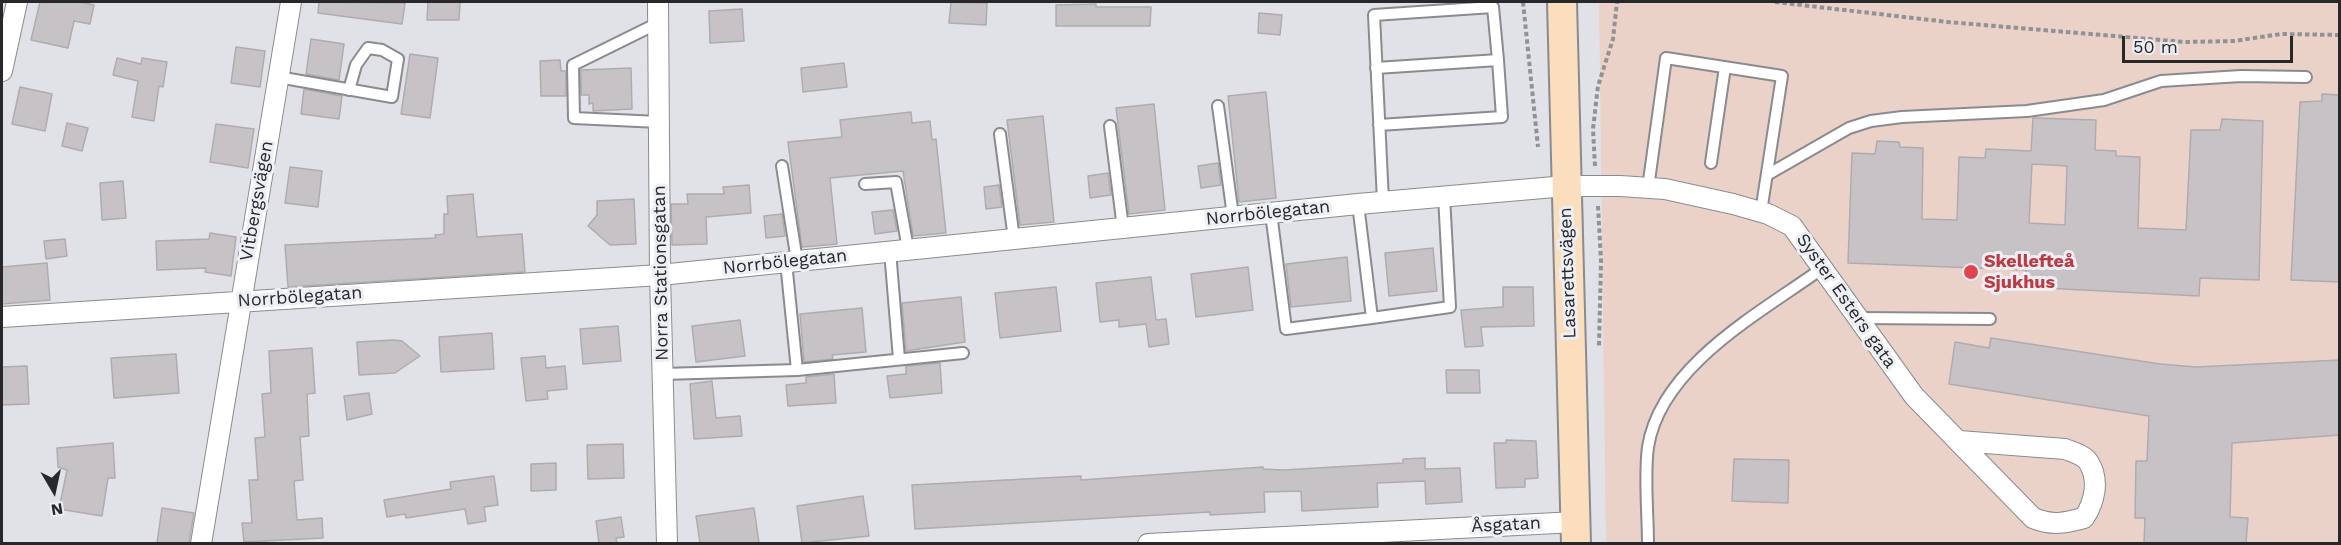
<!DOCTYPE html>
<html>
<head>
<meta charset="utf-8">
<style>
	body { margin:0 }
	#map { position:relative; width:2341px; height:545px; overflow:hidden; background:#e0e2e7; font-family:"Work Sans",sans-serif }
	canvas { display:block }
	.frame { position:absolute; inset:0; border:3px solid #27282a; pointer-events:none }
	.north { position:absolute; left:24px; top:461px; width:60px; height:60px; -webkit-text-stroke:4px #edeff5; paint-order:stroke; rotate:171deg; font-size:16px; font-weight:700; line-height:24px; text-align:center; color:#27282a }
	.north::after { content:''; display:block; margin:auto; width:21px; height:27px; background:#27282a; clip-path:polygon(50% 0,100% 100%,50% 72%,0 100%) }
	.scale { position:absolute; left:2122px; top:36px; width:171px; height:27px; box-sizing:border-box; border:3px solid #27282a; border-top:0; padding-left:8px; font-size:18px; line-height:21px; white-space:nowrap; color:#27282a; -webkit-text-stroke:4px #edeff5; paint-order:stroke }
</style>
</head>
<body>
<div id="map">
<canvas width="2341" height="545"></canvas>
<div class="frame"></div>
<div class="north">N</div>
<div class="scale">50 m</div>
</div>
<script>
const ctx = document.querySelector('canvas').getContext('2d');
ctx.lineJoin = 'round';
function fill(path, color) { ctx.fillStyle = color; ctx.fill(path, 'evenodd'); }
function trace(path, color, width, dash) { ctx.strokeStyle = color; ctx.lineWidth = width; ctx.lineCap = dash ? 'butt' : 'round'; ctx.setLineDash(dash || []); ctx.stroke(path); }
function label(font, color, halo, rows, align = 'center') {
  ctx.font = font + ' "Work Sans",sans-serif'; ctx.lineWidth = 6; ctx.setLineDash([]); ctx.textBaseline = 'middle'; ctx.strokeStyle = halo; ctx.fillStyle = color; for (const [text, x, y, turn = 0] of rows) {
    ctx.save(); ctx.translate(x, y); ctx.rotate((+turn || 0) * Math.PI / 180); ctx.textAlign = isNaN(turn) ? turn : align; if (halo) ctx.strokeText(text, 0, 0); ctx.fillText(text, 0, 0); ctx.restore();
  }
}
fill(new Path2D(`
	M1599,2H2339V543H1606Z`), '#ead2c9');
const building = new Path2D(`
	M40,2H79L94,5L90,24L74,21L68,48L31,40Z
	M319,2L405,3L402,24L318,13Z
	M428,2H460L459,20H427Z
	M951,2L987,3L986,25L949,23Z
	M1096,4V7H1151L1150,26H1056V5Z
	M742,9L744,41L710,43L709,11Z
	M1259,13L1282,15L1280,35L1258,33Z
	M311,39L344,44L339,80L306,74Z
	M236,47L265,51L260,87L231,83Z
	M410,54L438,58L430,118L401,114Z
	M117,58L141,64L142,58L167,62L163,87L159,86L154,121L132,117L138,81L113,75Z
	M560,60L561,71H566V96H541L540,61Z
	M844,63L847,87L803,92L801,68Z
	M631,68L632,109L593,111V103L589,104V95H581V70Z
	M20,87L52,94L45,131L12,124Z
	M304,89L342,96L339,119L301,114Z
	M1266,92L1276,198L1239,202L1228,96Z
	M2322,94L2340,95V282L2291,280L2300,102L2322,101Z
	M1154,104L1165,210L1129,214L1116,108Z
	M911,112L912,123L930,121L932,140L936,139L946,233L913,236L903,171L830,178L837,244L802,247L788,142L842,137L840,120Z
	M1043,116L1054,222L1020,225L1007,120Z
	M2033,118L2096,120L2095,150L2116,151V156L2140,157L2138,228L2186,230L2191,130H2220L2222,119L2263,121L2259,280L2200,278L2199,296L2025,287L2026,270L1848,263L1852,153L1875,154L1877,141L1899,142L1900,147L1923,148L1922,219L1957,220L1959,157L1985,158L1986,149L2031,151ZM2032,164L2067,166L2065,225L2029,223Z
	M67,123L88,128L82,151L62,146Z
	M216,124L254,129L248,168L210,162Z
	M1218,163L1221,185L1201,188L1198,166Z
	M290,167L322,171L318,207L285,203Z
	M1108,173L1111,195L1090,198L1088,176Z
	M123,181L126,218L102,220L100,183Z
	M749,185L751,213L706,217L707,244L672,245L671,204H688L687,194H724L723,187Z
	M999,185L1002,207L986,209L984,187Z
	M473,194L477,237L522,234L525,272L288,287L285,245L436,238L435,235L444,234V214H448L447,196Z
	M634,199L636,244L610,245L588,226L597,215V201Z
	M893,210L897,231L875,234L872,212Z
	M782,214L785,236L766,238L764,216Z
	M210,233L236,237L231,276L205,272L206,268L157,270L156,241L209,239Z
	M65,239L67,256L46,259L44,241Z
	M1433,248L1437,291L1389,296L1385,253Z
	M1347,257L1351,301L1291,307L1286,264Z
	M47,263L50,300L2,304V267Z
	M1248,267L1253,310L1196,317L1191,274Z
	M1151,277L1156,320L1166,319L1169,344L1149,347L1146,324L1119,327V320L1100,322L1096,283Z
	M1056,287L1061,331L1000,338L995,293Z
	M1503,287H1533L1534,326L1481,327L1483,346L1465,347L1461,310L1503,307Z
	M961,297L965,342L906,351L902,303Z
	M862,308L866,352L832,355L833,359L804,362L800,314Z
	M740,320L745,356L696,362L692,326Z
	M618,326L621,361L583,364L580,329Z
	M492,333L494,369L441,372L439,337Z
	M1991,338L2160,364L2196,367L2340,360V435L2232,443L2230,517L2248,518L2246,543H2144L2145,518H2135L2136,461H2147L2149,416L1949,384L1955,342L1989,348Z
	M394,340L402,341L420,356L395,373L359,375L357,342Z
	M312,348L315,393L307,394L309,436L300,437L303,480L294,481L297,520L322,518L323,538L244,542L242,523H252L249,480H258L255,438L265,437L262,394L271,393L269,351Z
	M176,354L179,393L114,398L111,358Z
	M545,356L546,368L565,366L567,389L547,391L548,399L526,401L521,358Z
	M940,363L942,393L890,398L887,376L906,374V366Z
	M27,366L29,404L2,405V367Z
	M1446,370H1479L1480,393H1447Z
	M834,374L836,403L788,406L786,385L806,383V377Z
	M712,381L716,418L740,416L742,436L694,439L690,384Z
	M369,393L372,414L347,420L344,396Z
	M1506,440L1536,441L1538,478L1525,479V487L1496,488L1494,443H1506Z
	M113,443L115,478H108L102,516L59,509L67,470L58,467L57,448Z
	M623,444L624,478L588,479L587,445Z
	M1425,458V469L1460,468L1462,502L1426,504L1425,481L1377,483L1378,507L1302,511L1301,491L1264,492L1265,512L1210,515V512L915,529L912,485L1081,476V480L1263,467V469L1283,470L1403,463V459Z
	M1734,459L1789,460L1788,503L1732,501Z
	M556,463V490L531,491V464Z
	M494,476L498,505L484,507L486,521L468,524L465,509L406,518L405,514L387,517L384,500L451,489L450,482Z
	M863,496L869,536L802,543L797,506Z
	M162,508L194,513L189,543H157Z
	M754,508L759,543H700L696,516Z
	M621,517L624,537L616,538L617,543H599L596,521Z`);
fill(building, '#c7c2c6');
trace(building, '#b0abaf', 1.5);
const lane = new Path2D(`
	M658,23L573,65L574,118L659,122
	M1376,68L1498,60L1502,117L1379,125
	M278,77L392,97L398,59L382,50L368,48L356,65L349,90
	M1218,106L1233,216
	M1110,126L1123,228
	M1000,134L1014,239
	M1711,163L1725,67
	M782,166L797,261
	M1767,175L1849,128L1871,121L1902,117L2027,111L2104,100L2161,81L2241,76L2306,77
	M865,184L896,182L908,249
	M1648,188L1666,58L1782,76L1761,212
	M1383,201L1374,15L1493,7L1498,60
	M1271,213L1286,329L1372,318L1358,204
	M890,251L899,359
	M786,262L797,370L963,353
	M1372,318L1450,307L1444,196
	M1859,318L1990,319
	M663,374L797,370
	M1648,544C1648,514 1644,476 1648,447C1661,365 1762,312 1824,267`);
const street = new Path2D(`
	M658,2L660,275L667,544
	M2,71L17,2
	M2,317L660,275L1358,204L1566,186H1620L1665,189L1733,204L1768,214L1792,226L1914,396L2033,518C2052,526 2065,523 2084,518C2094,503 2100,481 2089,463C2085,455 2072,452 2065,449L1959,441
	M201,544L291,2
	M1148,544L1576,522`);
const secondary = new Path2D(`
	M1562,2L1576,544`);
trace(lane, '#8a8b90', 14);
trace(street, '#8a8b90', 22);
trace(secondary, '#8a8b90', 32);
trace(new Path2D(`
	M1523,2L1538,147
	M1775,2L1948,22L2185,42L2234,41L2281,34L2340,35
	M1595,166L1593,129L1598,86L1613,39L1617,2
	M1598,206L1601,261L1599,346`), '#919296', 4, [4.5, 3]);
trace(lane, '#fff', 10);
trace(street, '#fff', 20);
trace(secondary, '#fadebe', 28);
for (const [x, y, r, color] of [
	[1971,272,8,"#e0444e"]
]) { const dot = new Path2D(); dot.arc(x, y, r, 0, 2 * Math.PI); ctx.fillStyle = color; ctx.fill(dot); trace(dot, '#edeff5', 2); }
label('18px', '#27282a', '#edeff5', [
	["Vitbergsvägen",257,201,-80],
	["Norrbölegatan",1268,213,-6],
	["Norrbölegatan",785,262,-6],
	["Norra Stationsgatan",661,273,-91],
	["Lasarettsvägen",1568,273,-92],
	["Norrbölegatan",300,297,-4],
	["Syster Esters gata",1846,301,55],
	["Åsgatan",1506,525,-3]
]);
label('bold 18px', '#be3a42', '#edeff5', [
	["Skellefteå",1984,262],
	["Sjukhus",1984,283]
], 'left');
</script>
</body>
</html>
